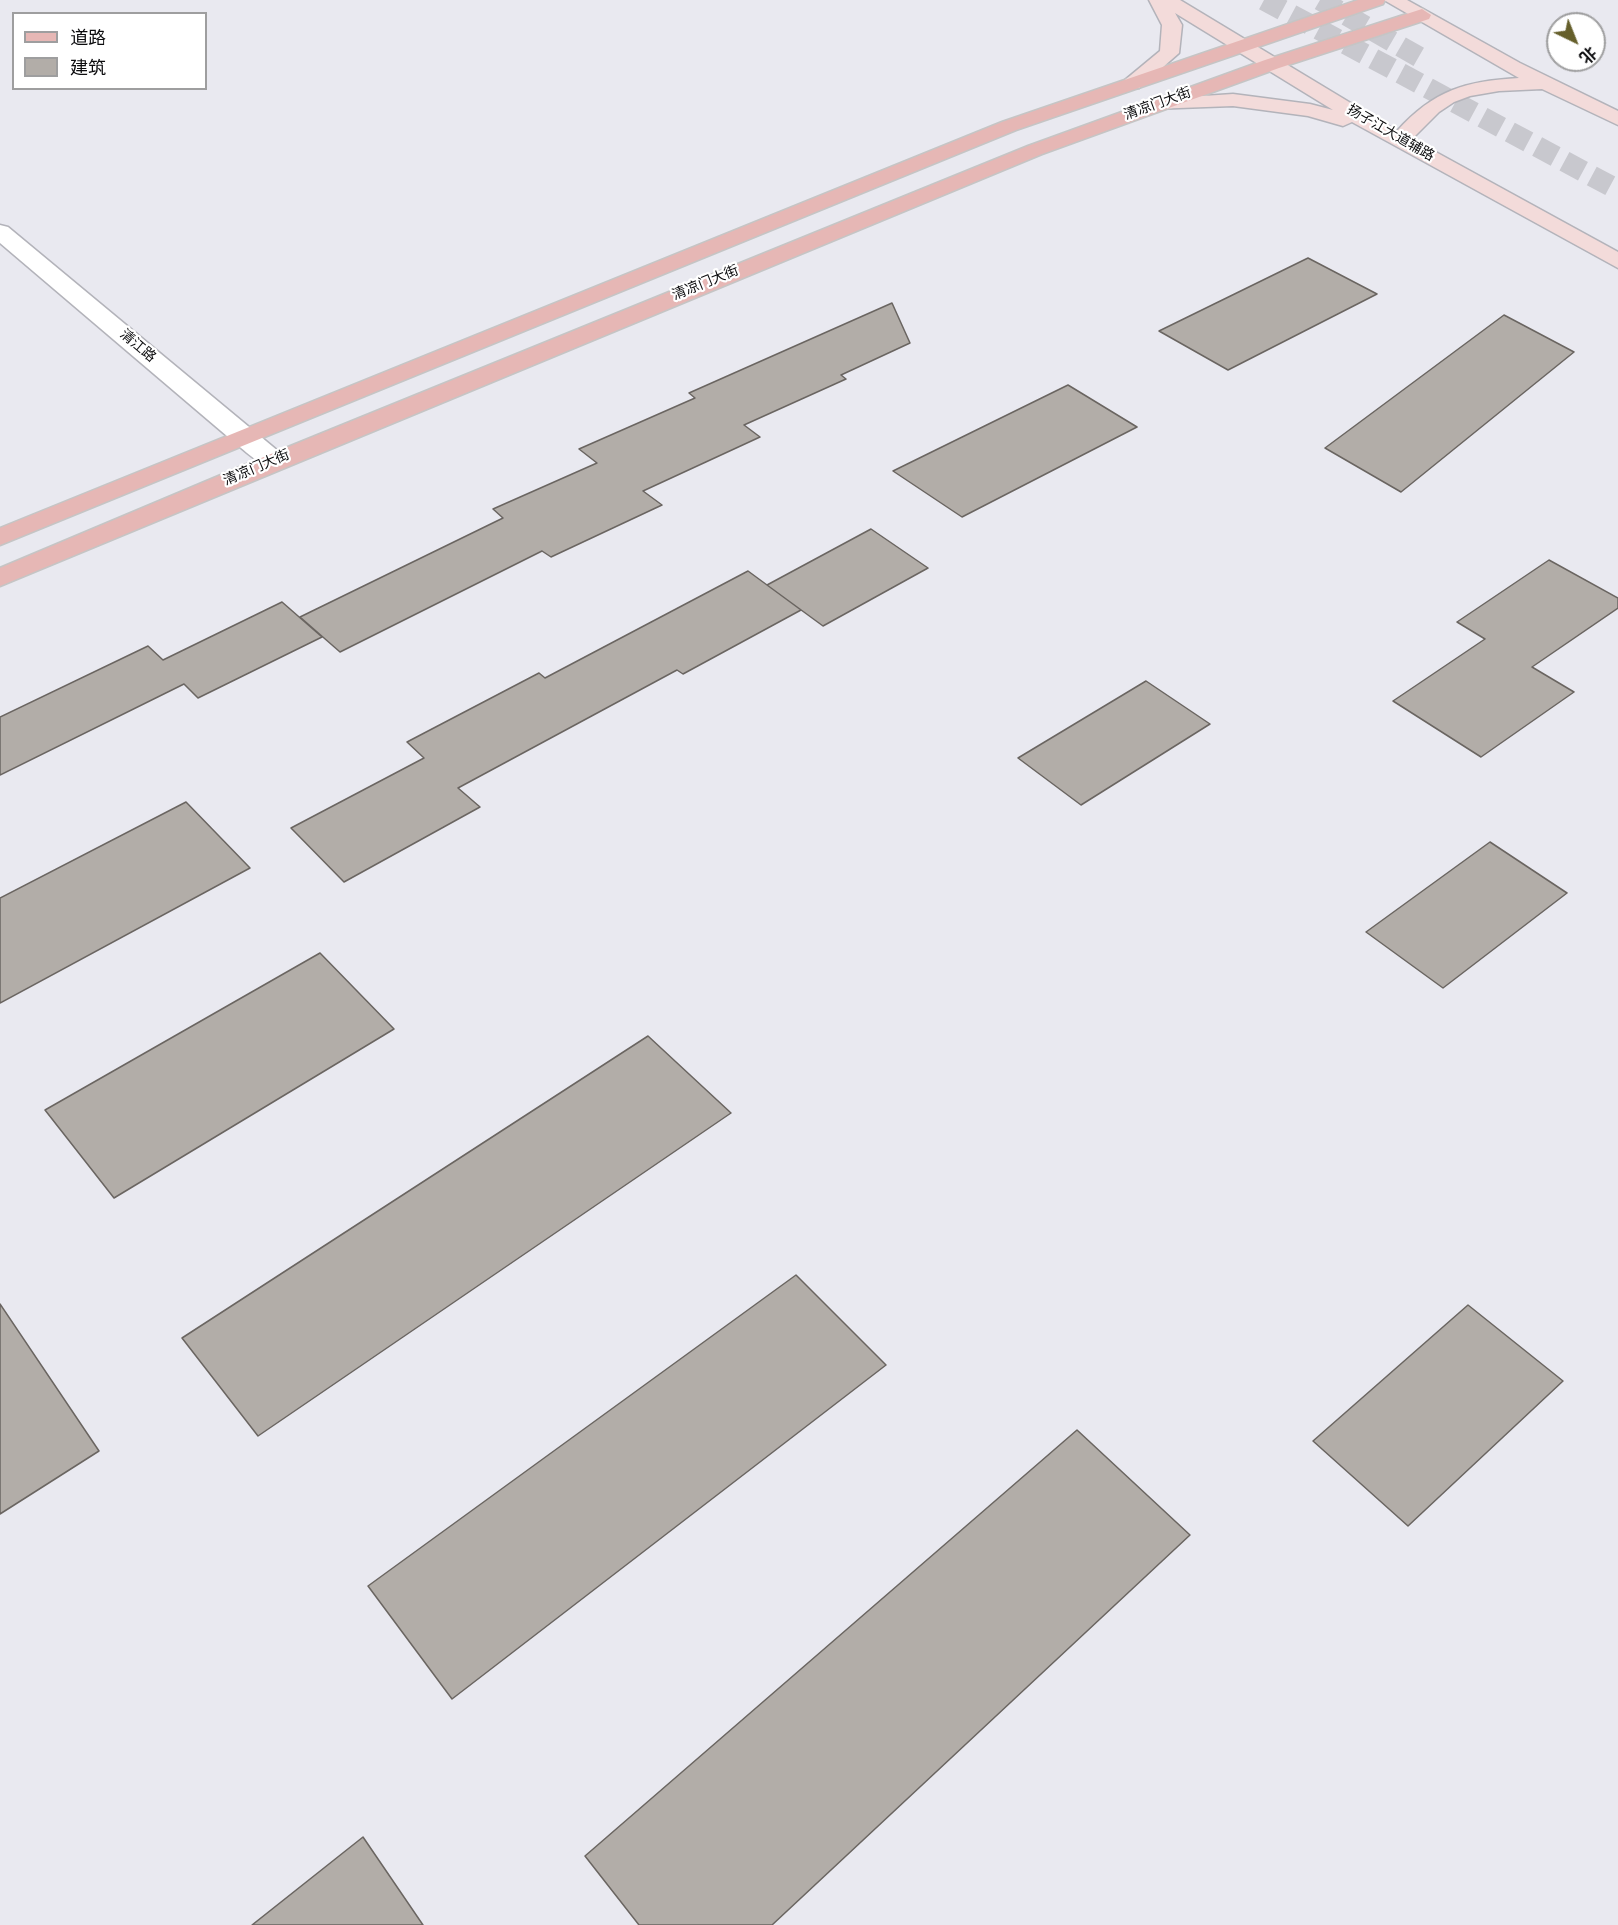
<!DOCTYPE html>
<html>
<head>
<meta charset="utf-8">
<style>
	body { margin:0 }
	#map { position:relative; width:1618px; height:1925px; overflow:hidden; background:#e9e9f0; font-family:Overpass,"Noto Sans SC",sans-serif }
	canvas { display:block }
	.legend { position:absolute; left:12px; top:12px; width:195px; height:78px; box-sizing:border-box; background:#fff; border:2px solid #9e9e9f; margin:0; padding:8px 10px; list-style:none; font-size:18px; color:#0c0c0e }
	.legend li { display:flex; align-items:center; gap:12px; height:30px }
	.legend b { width:30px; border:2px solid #9e9e9f }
	.north { position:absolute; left:1546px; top:12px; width:60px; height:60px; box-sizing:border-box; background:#fff; border:2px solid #9e9e9f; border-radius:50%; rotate:137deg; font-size:16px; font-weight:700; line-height:24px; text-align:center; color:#0c0c0e }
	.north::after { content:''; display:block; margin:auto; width:21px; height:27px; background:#655f2b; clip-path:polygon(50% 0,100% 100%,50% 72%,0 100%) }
</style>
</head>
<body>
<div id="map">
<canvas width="1618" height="1925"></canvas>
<ul class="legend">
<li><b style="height:8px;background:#e6b7b5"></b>道路</li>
<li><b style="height:16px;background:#b2ada8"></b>建筑</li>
</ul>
<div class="north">北</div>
</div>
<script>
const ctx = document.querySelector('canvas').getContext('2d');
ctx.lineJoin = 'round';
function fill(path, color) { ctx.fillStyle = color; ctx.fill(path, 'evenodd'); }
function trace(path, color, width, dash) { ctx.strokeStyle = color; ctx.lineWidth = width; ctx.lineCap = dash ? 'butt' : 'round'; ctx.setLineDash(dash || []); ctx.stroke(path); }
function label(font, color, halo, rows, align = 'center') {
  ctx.font = font + ' Overpass,"Noto Sans SC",sans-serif'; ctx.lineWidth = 4.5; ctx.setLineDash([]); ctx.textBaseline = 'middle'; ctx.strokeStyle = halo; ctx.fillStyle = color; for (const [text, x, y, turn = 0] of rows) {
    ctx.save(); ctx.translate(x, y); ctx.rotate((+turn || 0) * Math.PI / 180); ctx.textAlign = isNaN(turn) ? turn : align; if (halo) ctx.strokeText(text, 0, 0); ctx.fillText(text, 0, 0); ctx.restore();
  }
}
const building = new Path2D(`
	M1308,258L1377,294L1228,370L1159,331Z
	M892,303L910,343L841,375L846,379L744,425L760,437L643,491L662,505L551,557L542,551L340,652L300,617L503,518L493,509L597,463L579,449L695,398L689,393Z
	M1504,315L1574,352L1401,492L1325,448Z
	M1068,385L1137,427L962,517L893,471Z
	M871,529L928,568L823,626L767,585Z
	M1549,560L1618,598V608L1532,667L1574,692L1481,757L1393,701L1485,639L1457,622Z
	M748,571L801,610L683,674L677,670L458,788L480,807L344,882L291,828L424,758L407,742L539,673L545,678Z
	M282,602L322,637L198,698L184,684L0,775V717L148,646L163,660Z
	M1146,681L1210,724L1081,805L1018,758Z
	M186,802L250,868L0,1003V898Z
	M1490,842L1567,893L1443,988L1366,932Z
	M320,953L394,1029L114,1198L45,1110Z
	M648,1036L731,1113L258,1436L182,1338Z
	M796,1275L886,1365L452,1699L368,1586Z
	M0,1304L99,1451L0,1514Z
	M1468,1305L1563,1381L1408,1526L1313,1441Z
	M1077,1430L1190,1535L772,1925H639L585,1856Z
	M363,1837L423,1925H252Z`);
fill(building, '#b2ada8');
trace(building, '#6a6561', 1.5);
trace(new Path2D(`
	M1264,0L1618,190
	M1320,0L1424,60`), '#c8c8ce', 21, [21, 10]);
const tertiary = new Path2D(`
	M0,225L8,227L284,456L288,461L284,466C264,471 249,454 234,442L0,243Z`);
const secondary = new Path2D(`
	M1149,0H1180L1397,131C1434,90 1466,81 1519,78L1384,0H1407L1520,63L1618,111V125L1542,89L1499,91L1470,96L1454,102L1439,112L1412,139L1618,252V268L1352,122L1343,126L1308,116L1233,106L1152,109L1149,105L1152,101L1159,99L1233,94L1310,104L1333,110L1175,13L1182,25L1179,53L1139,88H1125L1122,84L1125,80L1160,51L1162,25Z`);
const primary = new Path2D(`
	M1358,0H1385L1383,4L1016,130L0,545V528L1002,122Z
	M1422,9L1431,15L1429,19L1279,68L1042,154L0,586V568L266,456L1028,146L1265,60Z`);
trace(tertiary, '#b3b3ba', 3);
trace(secondary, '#b3b3ba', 3);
trace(primary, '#c5c5c5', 3);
fill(tertiary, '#fff');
fill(secondary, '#f3dbda');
fill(primary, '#e6b7b5');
label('14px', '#0c0c0e', '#fff', [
	["清凉门大街",1158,105,-20],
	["扬子江大道辅路",1390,134,30],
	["清凉门大街",706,284,-22],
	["清江路",137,347,40],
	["清凉门大街",257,469,-23]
]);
</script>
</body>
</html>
